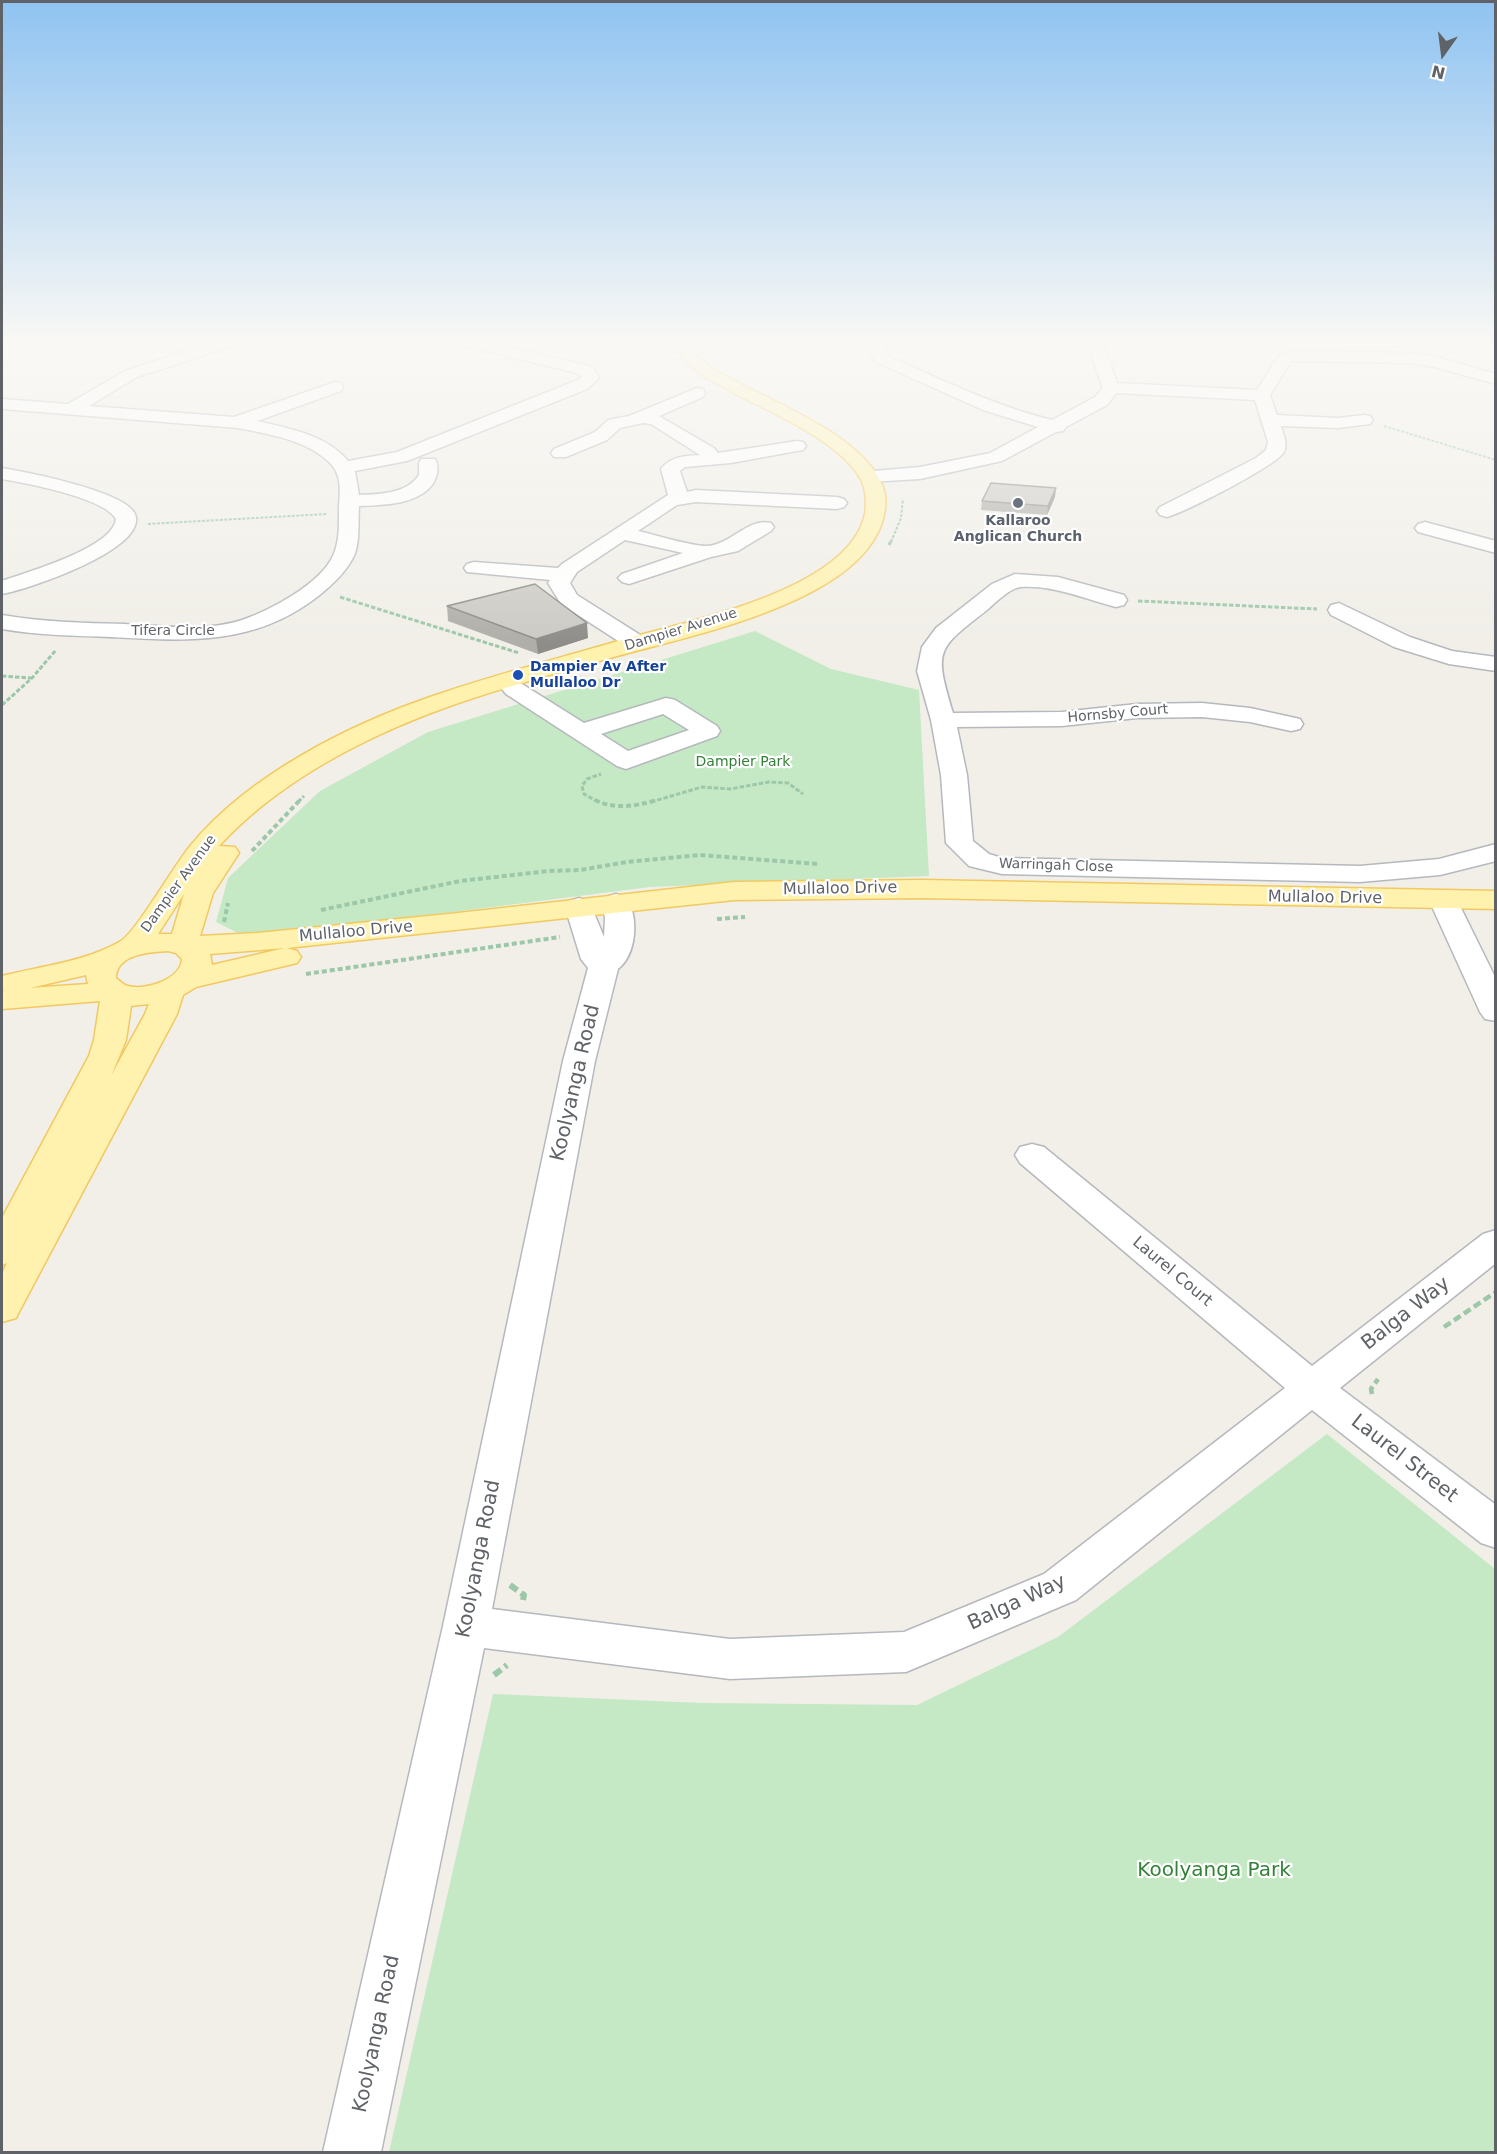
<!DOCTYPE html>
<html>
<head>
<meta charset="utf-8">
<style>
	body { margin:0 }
	#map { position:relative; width:1497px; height:2154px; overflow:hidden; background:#f1efe8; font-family:"DejaVu Sans",sans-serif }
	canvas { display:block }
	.frame { position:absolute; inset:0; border:3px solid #5f6368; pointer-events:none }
	.north { position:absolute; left:1413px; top:24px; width:60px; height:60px; -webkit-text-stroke:4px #fff; paint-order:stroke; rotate:194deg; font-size:16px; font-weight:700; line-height:24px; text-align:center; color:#5f6368 }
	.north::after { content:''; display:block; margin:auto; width:21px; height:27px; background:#5f6368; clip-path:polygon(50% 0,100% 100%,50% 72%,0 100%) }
</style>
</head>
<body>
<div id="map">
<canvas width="1497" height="2154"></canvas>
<div class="frame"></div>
<div class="north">N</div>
</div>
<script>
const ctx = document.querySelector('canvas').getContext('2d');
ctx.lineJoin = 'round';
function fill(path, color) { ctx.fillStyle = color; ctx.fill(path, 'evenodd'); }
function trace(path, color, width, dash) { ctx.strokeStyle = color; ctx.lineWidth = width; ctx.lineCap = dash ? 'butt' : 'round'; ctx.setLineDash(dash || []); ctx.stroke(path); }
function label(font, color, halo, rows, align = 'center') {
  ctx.font = font + ' "DejaVu Sans",sans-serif'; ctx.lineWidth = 4.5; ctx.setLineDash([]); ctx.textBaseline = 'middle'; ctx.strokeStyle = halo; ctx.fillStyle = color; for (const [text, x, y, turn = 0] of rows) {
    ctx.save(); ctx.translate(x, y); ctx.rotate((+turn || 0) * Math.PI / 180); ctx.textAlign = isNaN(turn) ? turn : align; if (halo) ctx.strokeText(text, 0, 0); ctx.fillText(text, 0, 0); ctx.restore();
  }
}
fill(new Path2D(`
	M755,631L831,669L919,690L929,876L650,887L248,938L216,922L228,878L320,791L428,732Z
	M1327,1434L1495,1569V2152H389L493,1694L701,1703L917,1705L1058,1637Z`), '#c5e8c5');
const minor = new Path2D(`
	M212,342H236L235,345L137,377L89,406L234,417L335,382L341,383L343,387L341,391L257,421C288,428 327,435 348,461L397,452L575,381L582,377L577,373L461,345L460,342H489L588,366L594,369L599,378L587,389L407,461L355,471L359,495C379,494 407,494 419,475V463L421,459H435C439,466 438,474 434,482C420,505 383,505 359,506C358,522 360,542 354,556C345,574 329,588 313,600C250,646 186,641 111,637C74,636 38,635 2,629V615C42,622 83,623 124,624C162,626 205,632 242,620C271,610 320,584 333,556C340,541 339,522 339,506C340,491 342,475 330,463C308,440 268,434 238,428L2,409V399L68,404L125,371Z
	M874,342H889L885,350L888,356C942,380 995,406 1052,420L1095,397L1103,388L1087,342H1103L1117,383L1257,390L1280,354L1298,351L1410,353L1437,357L1496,374V384L1435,367L1410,363L1291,361L1270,395L1277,415L1338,418L1364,415L1370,416L1373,420L1370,424L1338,428L1281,426C1283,434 1288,443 1284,452C1278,465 1183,513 1167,517L1160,515L1157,511L1160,507L1256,458L1266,450L1268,442L1255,400L1116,393L1107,405L1066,427L1063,431L1056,432L1002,461L920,479L869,482L862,480L860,476L862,472L920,467L990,453L1038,427L983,410L876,362L869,350Z
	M697,388L703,389L705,393L703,397L659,416L714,448L718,453L797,441L803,442L806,446L803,450L797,451L731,463L685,467L680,471L687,492L696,490L837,497L844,499L847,503L844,507L837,509L696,502L677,505L638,531C656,535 690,546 707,546C730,545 749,517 771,523L774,527L771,531L738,551L711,557L629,584L622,582L618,578L622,574L683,553L625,540L577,572L570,583L577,595L645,638L648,643L645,648L637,650L629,648L561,604L548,583L550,580L467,572L464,568L467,564L474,562L558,568L562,564L668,495L661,469C671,456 685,456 700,455L651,424L643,423L620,428L607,440L566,457H554L551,453L554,449L595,432L608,420L629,416Z
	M2,468C26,472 125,491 135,514C149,549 26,590 2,594V581C27,572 113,548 116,519C105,498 26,483 2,479Z
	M1425,522L1496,541V553L1418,532L1415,528L1418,524Z
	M1015,574L1058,577L1124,595L1127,600L1124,605L1116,607C1085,599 1054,585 1021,587C1010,588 996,602 987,610C936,650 934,649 953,713L1062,712L1137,704L1202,703L1250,708L1300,719L1303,724L1300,729L1291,731L1250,722L1202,717L1137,718L1062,726L957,727L967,775L973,841L989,854L1002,858L1360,866L1439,859L1496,844V861L1440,875L1360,882L1002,874L969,866L946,843L941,775L931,720L917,671L922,647L936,628L992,584Z
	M1339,603L1410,637L1452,651L1496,657V671L1449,664L1394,647L1331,615L1328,610L1331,605Z
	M514,682L522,684L584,723L666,698L675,700L717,726L720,731L717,736L626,769L617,766L506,694L502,689L506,684ZM663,714L689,730L628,751L601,734Z
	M1443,891L1453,894L1457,900L1496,979V1021L1485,1019L1480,1012L1429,900L1433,894Z
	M616,894L626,897C639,916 637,954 618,969L595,1061L492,1609L730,1639L904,1632L1044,1574L1285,1388L1020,1163L1015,1155L1020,1147L1032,1144L1044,1147L1312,1366L1483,1234L1496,1230V1263L1340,1388L1496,1505V1548L1481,1543L1312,1410L1076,1600L906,1672L730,1679L484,1648L381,2152H323L443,1626L563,1061L588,968L581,959L565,907L569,901L579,898L589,901L604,937L605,918L602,903L606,897Z`);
const major = new Path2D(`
	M672,342H688L696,355L710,367C758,398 860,430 882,485C887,495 886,508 883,519C860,604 684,637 610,658C550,675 489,691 431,713C355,742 275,785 219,846L235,847L239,853L213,893L200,936L258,933L449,914L734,882L922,880L1496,891V909L922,898L734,900L287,948L297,951L301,957L297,963L196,987L183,995L177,1014L21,1308L16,1318L2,1322V1274L7,1263L2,1265V1218L89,1056L94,1040L100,1001L2,1009V991L5,990H2V976C41,966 85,962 121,941C136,932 175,864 191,845C249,775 348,725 433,696C496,674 561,658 625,639C689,621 849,590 865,514C867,500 866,485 857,473C824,428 745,404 699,373L685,361ZM184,894L172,934H158ZM285,948L212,965L210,954ZM168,951L176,953L182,959C181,979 146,991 128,986C123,985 120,981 116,978C116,954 150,952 168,951ZM86,975L88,984L30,988ZM149,1004L145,1014L111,1076L126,1040L131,1006Z`);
trace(minor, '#b5b8bc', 3);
trace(major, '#f2c960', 3);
trace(new Path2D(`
	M1384,426L1496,460
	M148,524L327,514
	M891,542L901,518L903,499`), '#9cc7a9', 2, [3, 1.5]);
trace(new Path2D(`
	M889,545L891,541
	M340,597L519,653
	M1138,601L1317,609
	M2,676L31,678
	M2,705L32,678L56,650
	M298,802L304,796
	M598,802L584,794L582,786L587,779L601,774
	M651,802L702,787L730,789L769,782L788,783L803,794`), '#9cc7a9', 3, [4.5, 2]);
trace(new Path2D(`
	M595,800C615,810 636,806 657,800
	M252,851L300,800
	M321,910L460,881L549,871L580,870L627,862L700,855L818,864
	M717,919L745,917
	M224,922L228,903
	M306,974L560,937`), '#9cc7a9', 4, [5, 3]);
trace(new Path2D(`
	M1444,1327L1496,1292
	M1372,1394L1371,1389L1378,1379`), '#9cc7a9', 4.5, [8, 4]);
trace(new Path2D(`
	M510,1585L524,1595L523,1600
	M494,1675L507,1665`), '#9cc7a9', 6, [9, 4.5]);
fill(minor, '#fff');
fill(major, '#fff2af');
fill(new Path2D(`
	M1055,497L1047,515L981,510L982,501Z
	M447,606L588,638L538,654L448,621Z`), '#afaea9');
fill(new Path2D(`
	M1056,488L1055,497L1047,515L1048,506Z
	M587,623L588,638L538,654L536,639Z`), '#8f8d8a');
const building = new Path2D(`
	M991,483L1056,488L1048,506L982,501Z
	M535,584L587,623L536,639L447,606Z`);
fill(building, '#cccac5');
trace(building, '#8f8d8a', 1.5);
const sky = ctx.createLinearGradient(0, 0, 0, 644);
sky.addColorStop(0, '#8fc3f1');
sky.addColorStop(0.53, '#f9f8f5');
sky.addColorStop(1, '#f9f8f500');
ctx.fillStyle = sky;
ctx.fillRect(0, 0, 1497, 644);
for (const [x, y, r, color] of [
	[1018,503,6,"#6b7280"],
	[518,675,6,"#1a4fb4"]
]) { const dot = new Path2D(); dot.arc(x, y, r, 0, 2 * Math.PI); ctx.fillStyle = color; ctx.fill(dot); trace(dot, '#fff', 2); }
label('bold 14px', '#5b616d', '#fff', [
	["Kallaroo",1018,521],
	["Anglican Church",1018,537]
]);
label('14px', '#5f6368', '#fff', [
	["Dampier Avenue",681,630,-17],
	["Tifera Circle",173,631],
	["Hornsby Court",1118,714,-5],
	["Warringah Close",1056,866,2],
	["Dampier Avenue",179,884,-54]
]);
label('bold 14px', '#164399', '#fff', [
	["Dampier Av After",530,667],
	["Mullaloo Dr",530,683]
], 'left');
label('14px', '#348238', '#fff', [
	["Dampier Park",743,762]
]);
label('16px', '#5f6368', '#fff', [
	["Mullaloo Drive",840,889,-1],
	["Mullaloo Drive",1325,898,1],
	["Mullaloo Drive",356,932,-5],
	["Laurel Court",1172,1272,40]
]);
label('20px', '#5f6368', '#fff', [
	["Koolyanga Road",576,1083,-77],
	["Balga Way",1406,1314,-38],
	["Laurel Street",1404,1459,38],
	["Koolyanga Road",479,1559,-79],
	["Balga Way",1017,1603,-25],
	["Koolyanga Road",377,2034,-78]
]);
label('20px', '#348238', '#fff', [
	["Koolyanga Park",1214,1871]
]);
</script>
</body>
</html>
